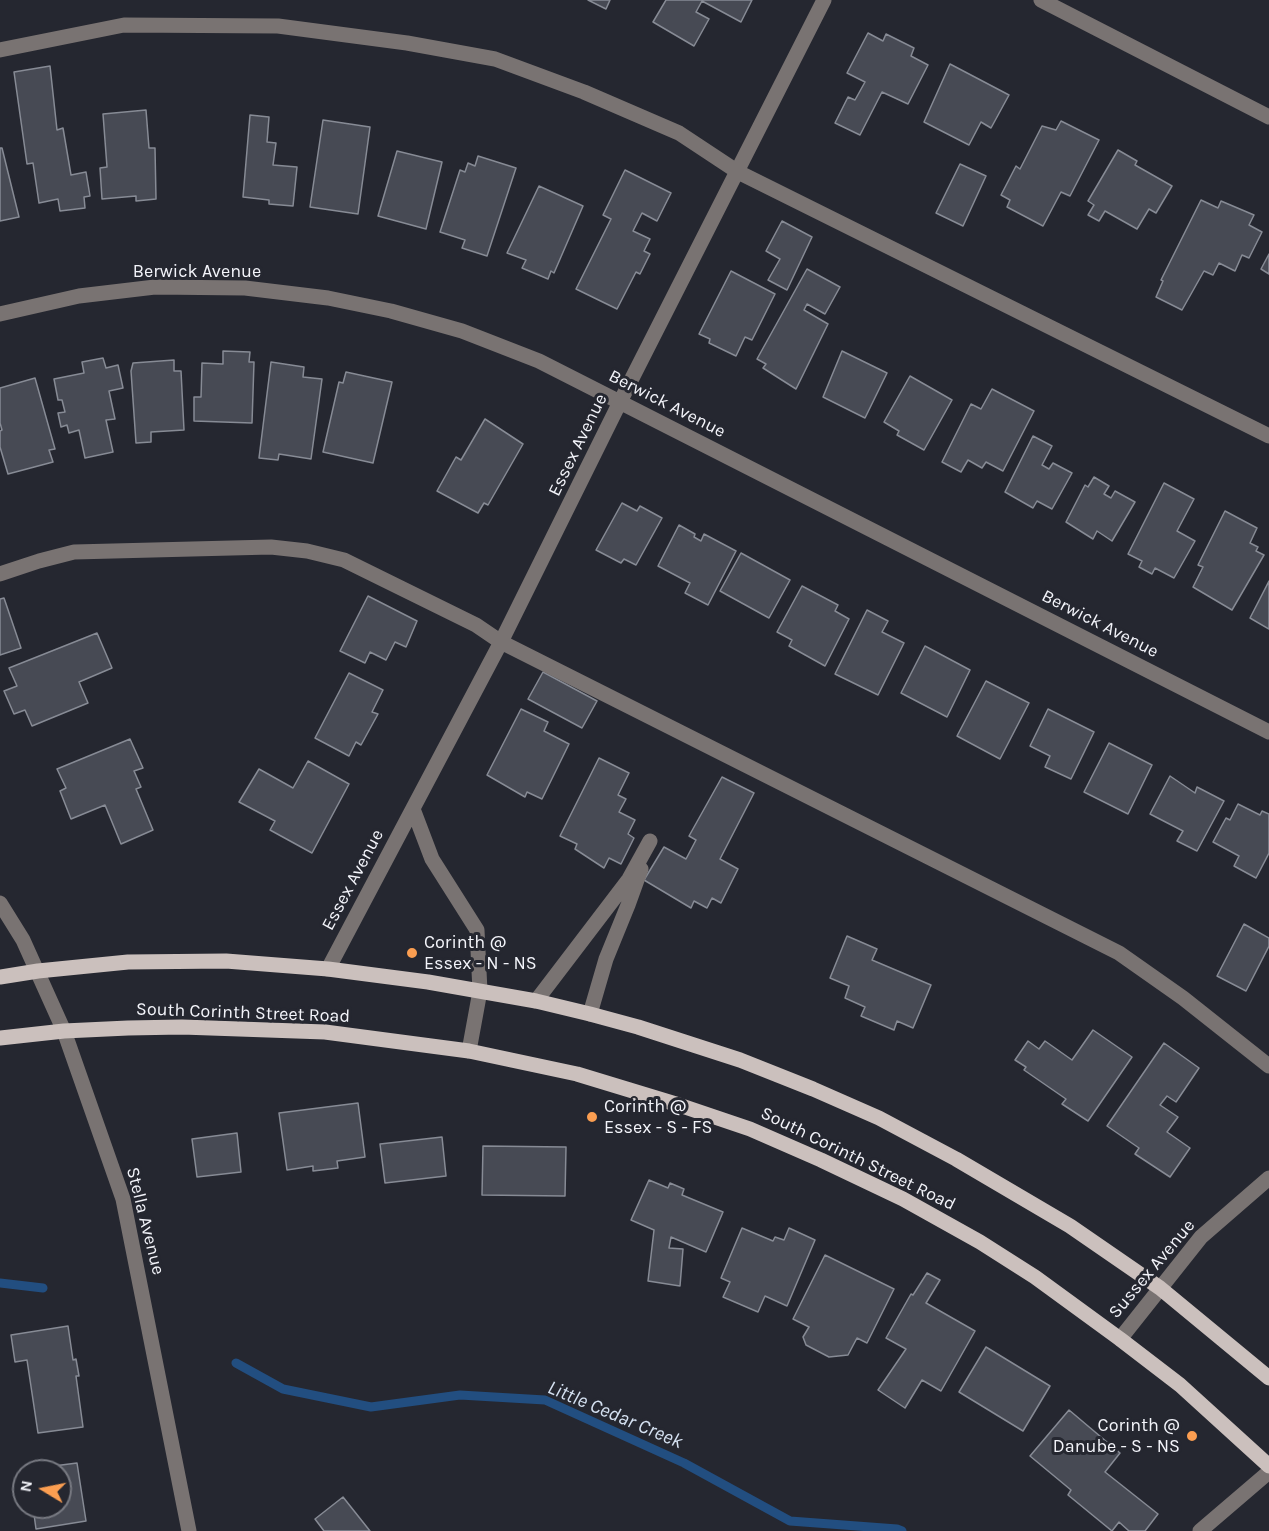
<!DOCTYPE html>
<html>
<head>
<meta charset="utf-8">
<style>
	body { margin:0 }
	#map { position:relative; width:1269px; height:1531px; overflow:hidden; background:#252730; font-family:Karla,sans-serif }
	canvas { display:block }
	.north { position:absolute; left:12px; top:1459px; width:60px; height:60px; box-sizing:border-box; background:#252730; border:2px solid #777981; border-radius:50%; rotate:280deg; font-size:16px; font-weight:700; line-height:24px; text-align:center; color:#f3f4fa }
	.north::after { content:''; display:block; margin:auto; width:21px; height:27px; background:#fb9e51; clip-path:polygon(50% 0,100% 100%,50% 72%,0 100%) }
</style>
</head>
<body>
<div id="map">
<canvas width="1269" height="1531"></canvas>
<div class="north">N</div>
</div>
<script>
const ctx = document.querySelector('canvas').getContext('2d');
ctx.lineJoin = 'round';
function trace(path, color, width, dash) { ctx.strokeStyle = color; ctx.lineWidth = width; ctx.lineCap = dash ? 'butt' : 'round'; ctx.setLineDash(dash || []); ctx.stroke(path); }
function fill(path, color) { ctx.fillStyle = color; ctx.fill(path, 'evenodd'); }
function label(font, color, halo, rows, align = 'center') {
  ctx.font = font + ' Karla,sans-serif'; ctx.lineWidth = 6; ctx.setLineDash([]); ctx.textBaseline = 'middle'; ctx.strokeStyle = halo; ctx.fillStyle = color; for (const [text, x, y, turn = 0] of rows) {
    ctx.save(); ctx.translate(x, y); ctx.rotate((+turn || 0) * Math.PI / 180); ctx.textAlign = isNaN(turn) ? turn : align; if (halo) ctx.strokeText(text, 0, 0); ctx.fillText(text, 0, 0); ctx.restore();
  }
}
trace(new Path2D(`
	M0,1283L43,1288
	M236,1363L283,1389L371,1407L460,1395L545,1400L684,1463L790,1521L897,1529L902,1531`), '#224e80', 9);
const building = new Path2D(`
	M588,0H610L606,9Z
	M666,0H752L741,22L702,1L696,12L709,19L694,46L653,22Z
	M868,33L883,41L886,34L914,48L911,56L928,65L908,104L882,92L860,135L835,123L848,97L855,100L865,82L847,73Z
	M950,64L1009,95L991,128L981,122L969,145L924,122Z
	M50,66L57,130L63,128L71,175L86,172L90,196L84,197L85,208L60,211L58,199L39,203L33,163L27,164L14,72Z
	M146,110L149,148H155L156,199L136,201V196L102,199L100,168L107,167L103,114Z
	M250,115L269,117L267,142L276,143L273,165L297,167L293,206L269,204V200L243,197Z
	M323,120L370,127L358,214L310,207Z
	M1061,121L1099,140L1070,196L1061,192L1043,226L1007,207L1010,200L1001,195L1016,166L1020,169L1042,126L1056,130Z
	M0,148H2L19,217L0,221Z
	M1118,150L1137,161L1135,165L1172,186L1156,213L1149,209L1137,229L1105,211L1099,221L1088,215L1094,205L1088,201Z
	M397,151L442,162L426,229L378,216Z
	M478,156L516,168L487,256L462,248L465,240L440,232L460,170L465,172L468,163L475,166Z
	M960,164L986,176L963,226L936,213Z
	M625,170L671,193L657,221L642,213L633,231L650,239L644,251L650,254L640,274L636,272L617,309L576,289L611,219L603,215Z
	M539,186L583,206L554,273L551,271L548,279L522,268L526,260L507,253Z
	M1201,200L1218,208L1221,201L1254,215L1249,225L1262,232L1249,258L1242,255L1235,271L1219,263L1213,275L1204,271L1182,310L1156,297L1163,281L1161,280Z
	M782,221L812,237L787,290L768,280L780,259L766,251Z
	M1269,254V274L1261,269Z
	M807,269L840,287L825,314L807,304L804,310L828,324L796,389L763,368L766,364L757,359Z
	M731,271L775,294L752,340L745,337L736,356L709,343L710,339L699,334Z
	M223,351L250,352L249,362H254L252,423L194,421V397H201L202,363L223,364Z
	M842,351L887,373L865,418L823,397Z
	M103,358L106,368L118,365L123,388L109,391L115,419L106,420L113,452L85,458L79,430L69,433L67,425L61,427L58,413L65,412L62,400H58L54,379L84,373L82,362Z
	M174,360V371H181L184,430L151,432V442L136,443L131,371L133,363Z
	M271,362L304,367L303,377L322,379L311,459L279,454L278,460L259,458Z
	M346,372L392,382L373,463L323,452L339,382L343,383Z
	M910,376L952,400L924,450L897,435L899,431L884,422Z
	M35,378L55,449L49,450L53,462L8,474L0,447V431L2,430L0,423V388Z
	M992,389L1034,411L1003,471L986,462L982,468L968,460L961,472L942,462L971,404L981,409Z
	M485,419L523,444L488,505L484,503L478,513L437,491L456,457L461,460Z
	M1033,436L1052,446L1042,465L1049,469L1053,463L1072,473L1052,509L1037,501L1033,508L1005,492Z
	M1094,477L1109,486L1104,494L1111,498L1115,491L1135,502L1112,541L1097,531L1093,539L1066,522L1085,485L1088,487Z
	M1164,483L1194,499L1177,531L1195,541L1174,578L1155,568L1152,574L1139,567L1142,561L1128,554Z
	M622,503L637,511L640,506L662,518L636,565L624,559L621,563L596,550Z
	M1225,511L1257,528L1250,543L1258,547L1256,551L1264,555L1232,610L1193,587L1203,567L1198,565Z
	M679,525L695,534L694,537L701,541L704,534L736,551L708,605L685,593L690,583L658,566Z
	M741,553L790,580L769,618L720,591Z
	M1269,581V629L1250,618Z
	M802,586L838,605L835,611L849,619L825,666L789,646L792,640L777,632Z
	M368,596L417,621L406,647L395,642L386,660L370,652L365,663L340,651Z
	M4,598L21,648L0,655V599Z
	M867,610L888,621L882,632L904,643L878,695L835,674Z
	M97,633L112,668L79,682L88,703L32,726L25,710L14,714L4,691L17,686L9,668Z
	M925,646L970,670L947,717L901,693Z
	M543,672L597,701L582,728L528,699Z
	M349,673L383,690L372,712L378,714L361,745L356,742L349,756L315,738Z
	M986,681L1029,703L1000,759L957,736Z
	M521,709L548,722L544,731L569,744L542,799L527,792L525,797L487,775Z
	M1048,709L1094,732L1071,779L1045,767L1050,756L1030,746Z
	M130,739L143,768L134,771L141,787L136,789L153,830L121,844L105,805L71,819L60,791L66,788L57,769Z
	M1109,743L1152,765L1128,814L1084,792Z
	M599,758L629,773L618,795L626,799L619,812L635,820L628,834L634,838L621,864L609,858L604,868L575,849L577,844L560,836Z
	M308,761L349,784L312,853L270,830L275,821L239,802L259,769L293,788Z
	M1170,776L1195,793L1197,787L1224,801L1197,851L1177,841L1183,831L1150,814Z
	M722,777L754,793L720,859L738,869L721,903L712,898L707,908L694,901L691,908L644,880L664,847L686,859L696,840L689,836Z
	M1238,804L1260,815L1262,811L1269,814V853L1256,878L1234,866L1239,856L1213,842L1226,818L1230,820Z
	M1244,924L1269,938V946L1246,991L1217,976Z
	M847,936L877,949L872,960L931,985L913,1028L897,1021L894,1030L861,1016L865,1007L845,998L849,986L830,978Z
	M1093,1030L1132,1057L1088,1121L1062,1104L1066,1099L1024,1070L1026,1067L1015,1060L1028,1041L1039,1049L1045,1041L1072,1060Z
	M1164,1043L1199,1068L1176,1102L1167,1096L1160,1105L1178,1117L1167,1132L1190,1148L1170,1177L1135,1154L1139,1148L1107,1126Z
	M358,1103L365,1157L337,1161L338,1168L313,1171V1166L287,1170L279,1113Z
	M237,1133L241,1172L197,1177L192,1139Z
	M442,1137L446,1176L385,1183L380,1144Z
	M483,1146L566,1147L565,1196L482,1195Z
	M649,1180L668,1188L670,1183L684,1189L682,1195L723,1212L706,1252L671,1237L669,1248L683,1249L680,1286L648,1281L654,1230L631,1220Z
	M742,1228L773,1241L775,1237L784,1240L789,1228L815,1240L787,1306L765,1296L758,1312L723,1297L730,1282L721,1278Z
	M825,1255L894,1289L867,1343L857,1338L848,1355L829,1357L806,1345L803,1337L809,1327L793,1319Z
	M927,1273L940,1280L926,1303L975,1331L941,1391L922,1380L905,1408L878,1390L906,1349L886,1338L911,1294L913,1295Z
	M68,1326L73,1360L76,1359L79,1376H76L83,1427L38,1433L27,1360L15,1362L11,1335Z
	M986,1347L1050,1386L1023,1431L959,1392Z
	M1069,1410L1120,1453L1105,1472L1158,1514L1145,1531H1129L1119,1522L1112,1531L1068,1495L1071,1490L1030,1456Z
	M77,1463L86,1521L36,1529L33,1507H60V1471H39L38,1468Z
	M343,1497L370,1531H324L315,1519Z`);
fill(building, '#474a54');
trace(building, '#878b95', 1.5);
trace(new Path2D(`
	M1041,0L1269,117
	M0,50L124,25L278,26L407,43L495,59L584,92L679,133L738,172L1269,436
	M0,314L79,296L155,287L245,288L328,298L391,311L462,331L539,361L1269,732
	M0,574L39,561L74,552L271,547L307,551L344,560L476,625L501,642L1119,953L1183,998L1269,1066
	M413,809L432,859L477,930L480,991L469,1051
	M0,903L23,940L64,1031L123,1199L189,1531
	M328,969L501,642L620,402L824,0
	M536,1001L629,879L650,841
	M590,1014L606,959L628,905L641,869
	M1120,1339L1201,1237L1269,1178
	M1200,1531L1269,1472`), '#797372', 15);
trace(new Path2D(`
	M0,977L38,971L128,962L226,961L328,969L428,982L536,1001L590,1014L638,1027L740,1060L813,1089L879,1118L956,1159L1070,1226L1160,1288L1269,1378
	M0,1038L64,1031L128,1028L182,1027L325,1032L469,1051L577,1074L679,1105L750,1129L821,1160L903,1199L980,1242L1035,1277L1120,1339L1180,1385L1269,1466`), '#cbc0bd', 15);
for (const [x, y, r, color] of [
	[412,953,6,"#fb9e51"],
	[592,1117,6,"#fb9e51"],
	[1192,1436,6,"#fb9e51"]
]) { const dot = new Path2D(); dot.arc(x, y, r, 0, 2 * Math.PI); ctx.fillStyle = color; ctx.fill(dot); trace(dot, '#252730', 2); }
label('18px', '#f3f4fa', '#252730', [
	["Berwick Avenue",197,272],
	["Berwick Avenue",667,404,27],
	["Essex Avenue",578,445,-64],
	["Berwick Avenue",1100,624,27],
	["Essex Avenue",353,880,-62],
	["South Corinth Street Road",243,1013,2],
	["South Corinth Street Road",858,1159,26],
	["Stella Avenue",145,1221,76],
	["Sussex Avenue",1152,1269,-50]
]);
label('18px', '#f3f4fa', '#252730', [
	["Corinth @",424,943],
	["Essex - N - NS",424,964],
	["Corinth @",604,1107],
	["Essex - S - FS",604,1128],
	["Corinth @",1180,1426,"right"],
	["Danube - S - NS",1180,1447,"right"]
], 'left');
label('italic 20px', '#d6e2f2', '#252730', [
	["Little Cedar Creek",615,1415,23]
]);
</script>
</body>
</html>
